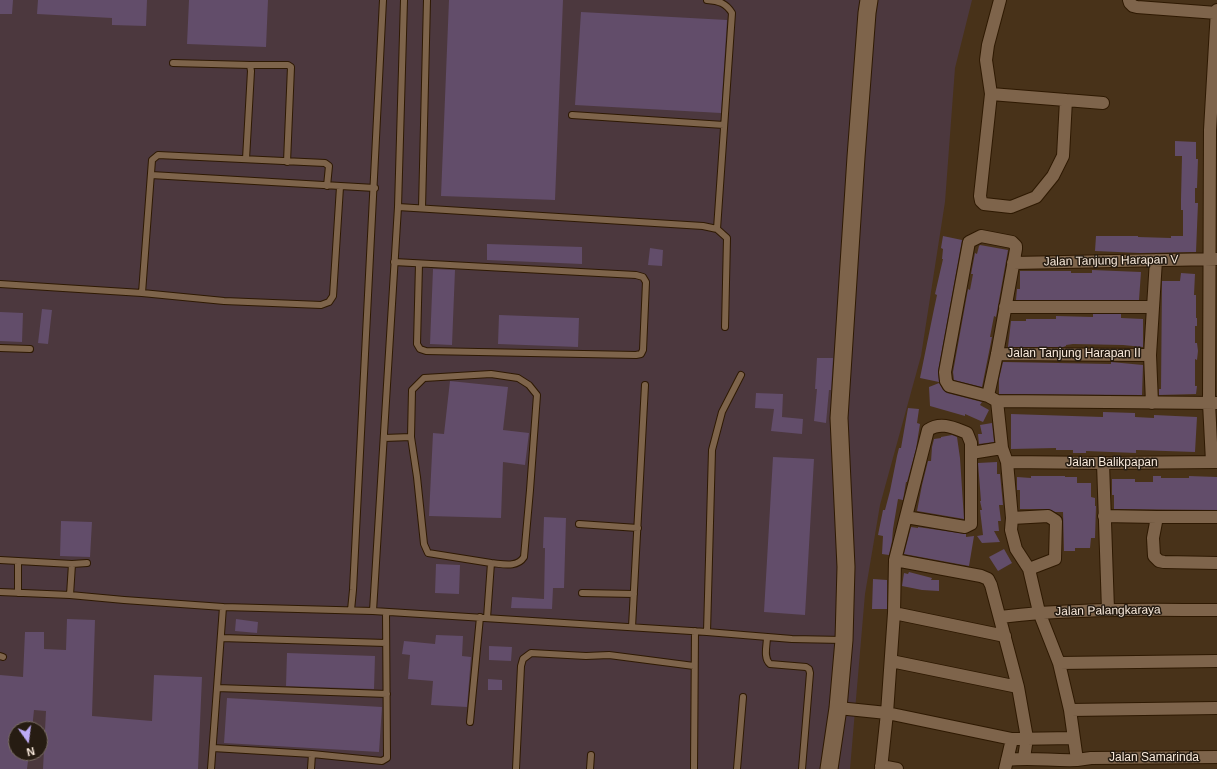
<!DOCTYPE html>
<html>
<head>
<meta charset="utf-8">
<style>
	body { margin:0 }
	#map { position:relative; width:1217px; height:769px; overflow:hidden; background:#483219; font-family:Arial,sans-serif }
	canvas { display:block }
	.north { position:absolute; left:8px; top:721px; width:40px; height:40px; box-sizing:border-box; background:#261c12; border:1px solid #7a6e63; border-radius:50%; rotate:166deg; font-size:11px; font-weight:700; line-height:16px; text-align:center; color:#f9eadc }
	.north::after { content:''; display:block; margin:auto; width:14px; height:18px; background:#bcaaf6; clip-path:polygon(50% 0,100% 100%,50% 72%,0 100%) }
</style>
</head>
<body>
<div id="map">
<canvas width="1217" height="769"></canvas>
<div class="north">N</div>
</div>
<script>
const ctx = document.querySelector('canvas').getContext('2d');
ctx.lineJoin = 'round';
function fill(path, color) { ctx.fillStyle = color; ctx.fill(path, 'evenodd'); }
function trace(path, color, width, dash) { ctx.strokeStyle = color; ctx.lineWidth = width; ctx.lineCap = dash ? 'butt' : 'round'; ctx.setLineDash(dash || []); ctx.stroke(path); }
function label(font, color, halo, rows, align = 'center') {
  ctx.font = font + ' Arial,sans-serif'; ctx.lineWidth = 3; ctx.setLineDash([]); ctx.textBaseline = 'middle'; ctx.strokeStyle = halo; ctx.fillStyle = color; for (const [text, x, y, turn = 0] of rows) {
    ctx.save(); ctx.translate(x, y); ctx.rotate((+turn || 0) * Math.PI / 180); ctx.textAlign = isNaN(turn) ? turn : align; if (halo) ctx.strokeText(text, 0, 0); ctx.fillText(text, 0, 0); ctx.restore();
  }
}
fill(new Path2D(`
	M0,0H972L955,68L945,202L921,356L880,505L865,594L850,769H0ZM16,729H40V753H16Z`), '#4c383e');
fill(new Path2D(`
	M0,0H13L12,14H0Z
	M38,0H147L146,26L112,25V18L37,14Z
	M189,0H268L266,47L187,44Z
	M449,0H563L555,200L441,196Z
	M581,12L727,20L721,113L575,105Z
	M1175,141L1196,142V159H1198L1197,188H1195V203H1198L1196,252L1140,253L1095,251L1096,236H1138V237L1171,238V236H1183V210H1181V199L1182,156H1175Z
	M943,236L962,240L938,371L939,382L920,378L934,309L937,295L935,294L943,259H942L943,249L941,248Z
	M487,244L582,247V264L487,260Z
	M980,245L1008,250L996,317L994,316L990,337H992L982,387L954,380L953,372L968,289L970,290L973,274H971L975,253L977,254L979,246Z
	M650,248L663,250L662,266L648,265Z
	M433,269L455,270L452,345L430,344Z
	M1092,270L1141,272L1139,300H1016L1017,289H1020V271H1071V273H1092Z
	M1181,273L1195,274L1194,295H1196V318H1197V326H1195V343H1197L1198,351L1197,360L1195,359V386H1197L1196,394L1159,395V389H1161L1162,281H1180Z
	M42,309L52,310L48,344L38,343Z
	M0,312L23,313L22,342L0,341Z
	M1093,314H1121V318L1143,319V347L1123,345L1073,344L1066,345V346L1063,347H1008L1011,321H1026V319H1056V316L1093,317Z
	M499,315L579,318L578,347L498,344Z
	M817,358H833L831,390H829L826,423L814,421L817,389H815Z
	M1003,362L1111,364V362L1143,365L1142,395L999,394V379Z
	M450,381L508,387L503,430L529,433L525,465L503,462L501,518L429,516L433,433L444,434Z
	M939,383L943,390L947,393L982,402L980,405L989,410L983,422L965,414V416L930,406L929,387Z
	M756,393L783,394L782,417L803,419L802,434L771,431L774,409L755,408Z
	M908,408L919,409L917,423L920,424L916,449L907,482H906L903,500L898,499L893,529L892,541L889,555L882,554L883,536L878,535L883,510H885L890,491L897,456L899,448H901Z
	M1103,412L1135,413V417L1154,418V415L1197,417L1195,452L1136,450V453L1086,451V453H1073V450H1056V448L1011,449V414L1103,417Z
	M992,423L994,442L979,444L978,434H982L980,425Z
	M952,435L957,437L960,458L964,519L917,511L922,485L928,461H931L932,447L934,439L941,438V437Z
	M773,457L814,459L805,615L764,612Z
	M997,462V474H1000L1003,505H999L1001,521H998L999,531H994L1000,542L982,543L977,536L983,535L980,510H982L980,501H981L978,463Z
	M1031,476H1065V477H1077V483H1091V497L1095,498V506H1096L1095,538H1091L1090,548H1075V551H1064L1063,512H1055L1048,509H1020V490H1017V477L1031,478Z
	M1153,476H1161V478H1189V476L1217,477V510L1114,509V495H1112V479H1135V482H1153Z
	M544,517L566,518L564,588H553L552,609L511,608L512,597L544,599L545,548H543Z
	M61,521L92,522L90,557L60,556Z
	M911,527L918,528V527L966,534V537L974,536L969,566L904,554Z
	M1004,549L1012,563L998,571L989,557Z
	M436,564L460,565L459,594L435,593Z
	M909,572L932,578L931,580H939V591L922,590L902,586L904,573L908,574Z
	M873,579L887,580V609H872Z
	M67,619L95,620L92,716L152,721L154,675L202,677L198,769H43L46,711L34,710L32,729H16V753H29L27,769H0V675L23,677L25,632H44V649L66,650Z
	M236,619L258,622L257,633L235,631Z
	M436,635L463,636L462,656L471,657L467,707L431,705L433,681L408,679L410,655L402,654L404,641L435,644Z
	M489,646L512,647L511,661L489,660Z
	M287,653L375,656L374,689L286,686Z
	M488,679L502,680V690H488Z
	M227,698L382,707L379,752L224,743Z`), '#624d6a');
const service = new Path2D(`
	M707,0C719,1 726,3 732,13L717,229
	M173,63L250,65L251,71L246,159
	M250,65H288L291,67L287,162
	M572,115L724,125
	M151,175L375,188
	M398,207L703,226L717,229L727,238L725,327
	M422,208L427,0
	M394,262L636,275L643,277L646,282L643,350L641,354L636,355L426,351L420,349L417,344L419,264
	M0,284L142,293L224,301L321,305L329,302L333,296L340,187
	M142,293L152,160L158,155L325,163L329,166L327,186
	M0,348L30,349
	M384,438L411,437
	M579,524L638,528
	M0,560L72,564L87,563
	M18,562V593
	M0,592L70,595L124,600L223,607L373,611L707,632L792,639L843,640
	M582,593L634,594
	M70,595L72,564
	M351,610L353,590L383,0
	M373,611L398,207L404,0
	M487,618L491,563C503,564 517,568 524,557L530,490L537,395L529,385L518,378L491,374L424,378L412,390L411,437L417,477L424,544L428,553L491,563
	M632,627L645,385
	M707,632L712,450L722,412L741,375
	M767,637C767,645 763,658 770,664L806,667L809,669L810,673L802,769
	M221,638L386,643
	M0,656L3,657
	M217,688L387,694
	M470,722L480,617
	M213,748L312,754L382,761L387,758L386,612
	M211,769L223,607
	M311,769L312,754
	M516,769L521,666L523,659L531,653L586,656L609,655L694,666
	M590,769L591,755
	M694,769L695,631
	M737,769L743,697`);
const minor = new Path2D(`
	M1000,0L988,45L986,60L991,94L980,196L981,201L984,204L1011,207L1036,197L1053,176L1063,156L1066,100
	M1129,0L1130,3L1133,6L1137,7L1217,13
	M991,94L1103,103
	M1013,263L1217,259
	M1005,307H1153
	M997,354L1150,355
	M988,396L997,354L1016,249V246L1012,242L981,236L969,242L945,372L946,381L949,386L988,396L997,401L1217,403
	M997,401L1002,448L1007,462L1012,518L1011,530L1016,549L1029,569L1039,612L1059,663L1070,710L1077,760L1091,758L1217,757
	M1152,403L1150,355L1156,260
	M971,453L1002,448
	M1007,462L1103,463L1217,462
	M1212,462L1209,403L1210,130L1217,10
	M1103,463L1108,610
	M1104,516L1157,517
	M1217,517H1157L1153,538L1154,556L1159,561L1164,562L1217,563
	M1012,518L1048,516L1056,521L1055,559L1029,569
	M895,560L981,576L988,579L991,585L1018,687L1027,738L1024,758
	M894,613L1005,636
	M1000,617C1072,608 1145,610 1217,610
	M891,661L1018,687
	M1059,663L1217,661
	M838,708L887,713L1012,739L1073,738
	M1070,710L1217,708
	M1007,760C1030,757 1053,761 1077,760
	M881,766L897,769
	M881,769L887,713L894,613L895,560L928,430C941,421 954,428 967,433L971,443V524L965,527L906,517
	M1005,769L1012,739`);
const secondary = new Path2D(`
	M829,769L838,708L844,640L846,567L839,418L856,157L867,13L869,0`);
trace(service, '#2e1902', 8);
trace(minor, '#2e1902', 14);
trace(secondary, '#2e1902', 19);
trace(service, '#7e644b', 6);
trace(minor, '#7e644b', 12);
trace(secondary, '#7e644b', 17);
label('12px', '#f9eadc', '#261c12', [
	["Jalan Tanjung Harapan V",1111,261,-1],
	["Jalan Tanjung Harapan II",1074,354],
	["Jalan Balikpapan",1112,463],
	["Jalan Palangkaraya",1108,611,-1],
	["Jalan Samarinda",1154,758]
]);
</script>
</body>
</html>
